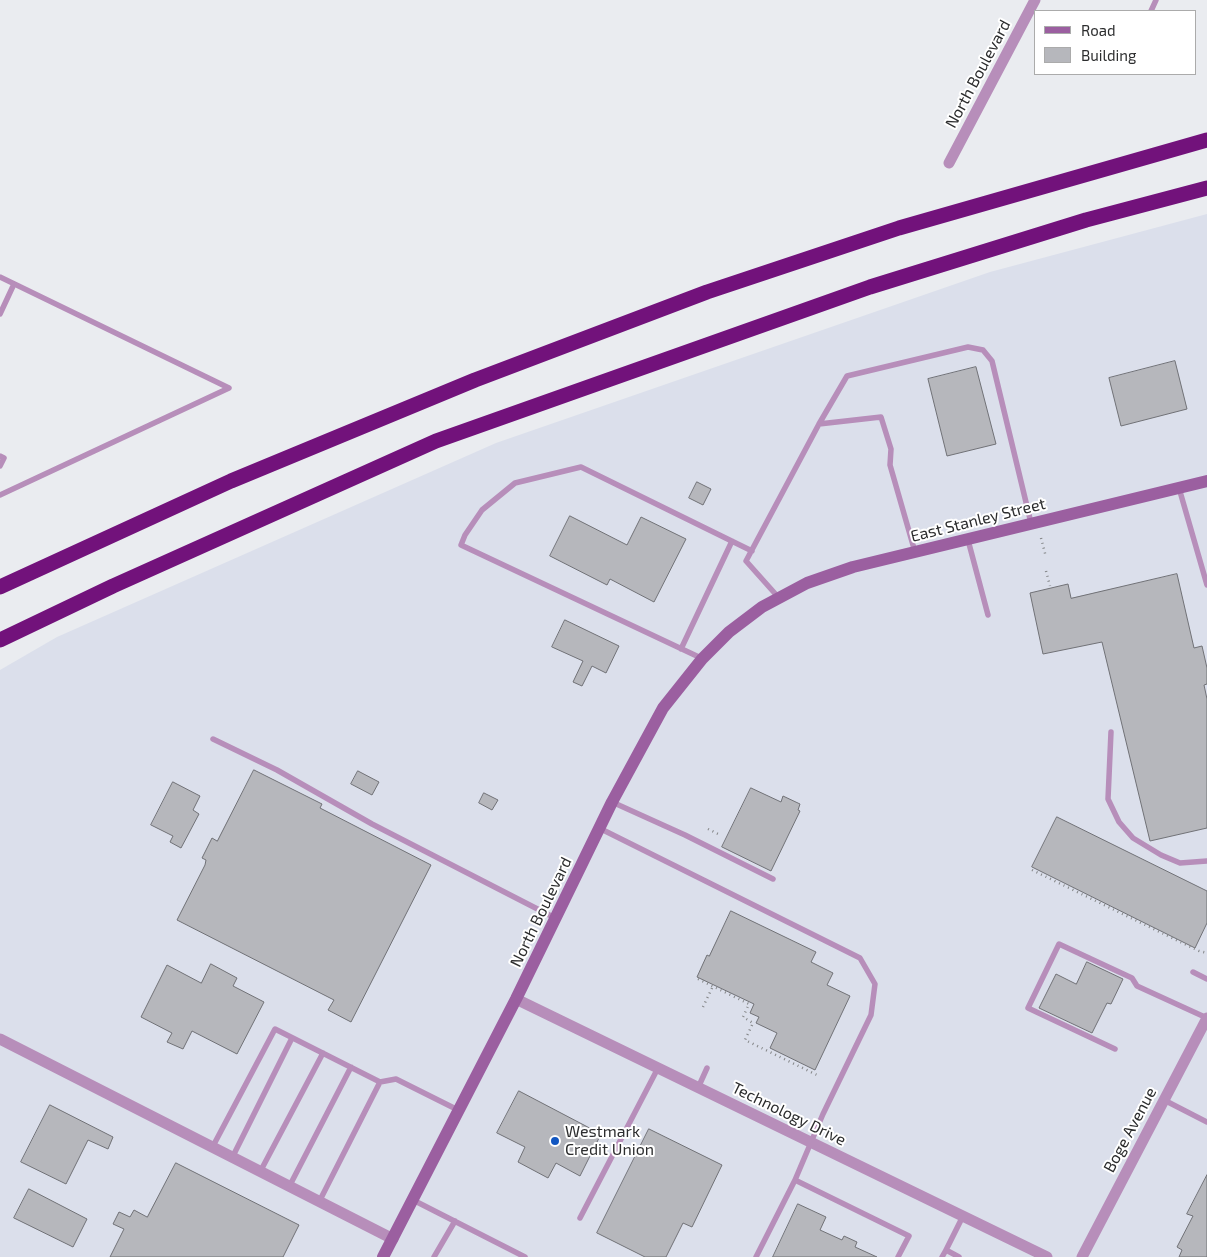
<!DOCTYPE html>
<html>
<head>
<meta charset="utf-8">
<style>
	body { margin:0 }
	#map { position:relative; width:1207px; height:1257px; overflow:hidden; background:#eaecf0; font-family:"Exo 2",sans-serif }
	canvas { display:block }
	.legend { position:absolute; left:1034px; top:10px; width:162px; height:65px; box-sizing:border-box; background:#fff; border:1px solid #ababab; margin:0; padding:6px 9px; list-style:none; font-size:15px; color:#2c2d2e }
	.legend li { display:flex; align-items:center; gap:10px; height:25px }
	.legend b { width:25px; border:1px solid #ababab }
</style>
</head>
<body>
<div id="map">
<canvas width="1207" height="1257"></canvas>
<ul class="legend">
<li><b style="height:6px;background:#9b5fa0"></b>Road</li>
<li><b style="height:14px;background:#b6b7bc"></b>Building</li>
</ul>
</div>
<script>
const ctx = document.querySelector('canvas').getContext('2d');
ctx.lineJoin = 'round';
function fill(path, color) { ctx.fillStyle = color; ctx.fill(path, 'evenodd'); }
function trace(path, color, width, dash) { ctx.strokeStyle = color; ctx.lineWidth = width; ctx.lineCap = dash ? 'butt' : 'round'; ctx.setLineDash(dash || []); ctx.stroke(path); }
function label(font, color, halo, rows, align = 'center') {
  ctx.font = font + ' "Exo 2",sans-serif'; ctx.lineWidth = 4; ctx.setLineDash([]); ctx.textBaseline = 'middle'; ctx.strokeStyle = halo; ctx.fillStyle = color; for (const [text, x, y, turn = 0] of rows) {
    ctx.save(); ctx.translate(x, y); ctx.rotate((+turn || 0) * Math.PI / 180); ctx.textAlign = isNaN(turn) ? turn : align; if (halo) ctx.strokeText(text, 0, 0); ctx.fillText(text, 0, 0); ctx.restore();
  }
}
fill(new Path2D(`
	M1207,214V1257H0V670L57,637L496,443L990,272Z`), '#dbdfeb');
const building = new Path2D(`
	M1175,361L1187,409L1121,426L1109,378Z
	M976,367L996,444L947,456L928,379Z
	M697,482L711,489L703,505L689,498Z
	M570,516L627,545L641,517L686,539L654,602L610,579L607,585L550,556Z
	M1177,574L1194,648L1202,646L1207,668V684L1204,685L1207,699V828L1150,841L1102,642L1043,654L1030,593L1068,584L1071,598Z
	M565,620L619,646L606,673L592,666L582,686L573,682L583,661L552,647Z
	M254,770L322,804L320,808L431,865L351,1022L328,1010L334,1000L177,920L205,865L206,860L202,858L212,838L217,841Z
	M358,771L379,782L372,795L351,784Z
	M173,782L200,796L193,810L199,814L181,848L170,842L173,836L151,825Z
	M751,788L781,802L783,796L800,804L798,810L800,811L771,871L722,847Z
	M484,793L498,800L492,810L479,803Z
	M1057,817L1207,891V923L1195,948L1032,867Z
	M731,911L816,952L811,962L833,973L827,985L850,996L815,1070L770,1048L777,1033L756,1023L759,1017L750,1013L754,1004L697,977L707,955L709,956Z
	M1087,962L1123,979L1111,1004L1107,1003L1092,1033L1039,1008L1056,974L1076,984Z
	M211,964L237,978L233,986L264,1002L237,1054L192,1031L183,1049L167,1042L172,1033L141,1017L167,965L201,983Z
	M519,1091L601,1134L580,1176L556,1163L548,1178L518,1162L525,1147L497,1133Z
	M50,1105L113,1137L108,1149L88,1140L66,1184L21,1162Z
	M649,1129L722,1165L692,1227L683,1223L666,1257H645L597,1233Z
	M176,1163L299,1225L283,1257H110L124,1229L113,1224L119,1212L130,1217L134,1210L147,1217Z
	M1207,1175V1257H1179L1182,1250L1177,1247L1193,1216L1187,1214Z
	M29,1189L87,1219L73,1247L14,1218Z
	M798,1204L826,1217L820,1230L842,1240L844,1236L857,1242L855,1247L877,1257H773Z`);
fill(building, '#b6b7bc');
trace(building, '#717277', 1);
trace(new Path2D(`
	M1041,538L1046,557
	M1046,571L1050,586
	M708,829L720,835
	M1032,870L1199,951L1207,953
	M698,979L749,1004L743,1017L753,1023L745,1040L817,1075
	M703,1007L713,986`), '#858789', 2.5, [1, 4]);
trace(new Path2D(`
	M1151,11L1156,0
	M0,277L229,388L0,495
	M0,314L14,284
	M0,456L4,458L0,466
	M1179,488L1207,585
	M968,540L988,615
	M915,552L890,465L891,449L881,417L819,424L847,376L968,347L983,350L992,361L1031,523
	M779,598L746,561L819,424
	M681,649L732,541
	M701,658L461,545L465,535L482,510L515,483L581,467L752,551
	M1111,732L1108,799L1119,822L1133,838L1161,855L1180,863L1207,861
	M213,739L277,770L372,824L555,918
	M612,802L685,835L773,879
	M599,828L860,958L875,984L871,1015L823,1114L795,1180
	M1193,972L1207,979
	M1115,1049L1028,1008L1059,944L1132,978L1137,986L1207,1018
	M698,1088L707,1068
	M1164,1100L1207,1122
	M212,1148L275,1029L380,1082L396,1079L458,1110
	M232,1158L292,1038
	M260,1172L323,1053
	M289,1187L351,1067
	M413,1200L525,1257
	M319,1202L380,1082
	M580,1218L658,1068
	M946,1250L963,1216
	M434,1257L455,1221
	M756,1257L795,1180L909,1236L898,1257
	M942,1257L946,1250L959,1257`), '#b78eba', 5.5);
trace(new Path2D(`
	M949,163L1035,0
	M516,999L1047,1257
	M0,1039L393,1239
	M1082,1257L1207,1018`), '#b78eba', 11);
trace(new Path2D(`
	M383,1257L516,999L612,802L663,708L702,659L729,632L762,607L807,583L853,567L1207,481`), '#9b5fa0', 12);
trace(new Path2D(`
	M0,587L231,481L475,380L707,292L899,228L1207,140
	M0,640L113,586L436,441L870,287L1086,220L1207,188`), '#72127b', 15);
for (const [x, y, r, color] of [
	[555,1141,5,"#1156c1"]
]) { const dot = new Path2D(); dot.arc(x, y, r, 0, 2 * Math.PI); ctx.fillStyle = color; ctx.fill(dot); trace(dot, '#fff', 2); }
label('16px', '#2c2d2e', '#fff', [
	["North Boulevard",978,74,-62],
	["East Stanley Street",978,520,-14],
	["North Boulevard",541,912,-64],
	["Technology Drive",789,1114,26],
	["Boge Avenue",1130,1130,-62]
]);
label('16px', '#2c2d2e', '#fff', [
	["Westmark",565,1132],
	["Credit Union",565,1150]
], 'left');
</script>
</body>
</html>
